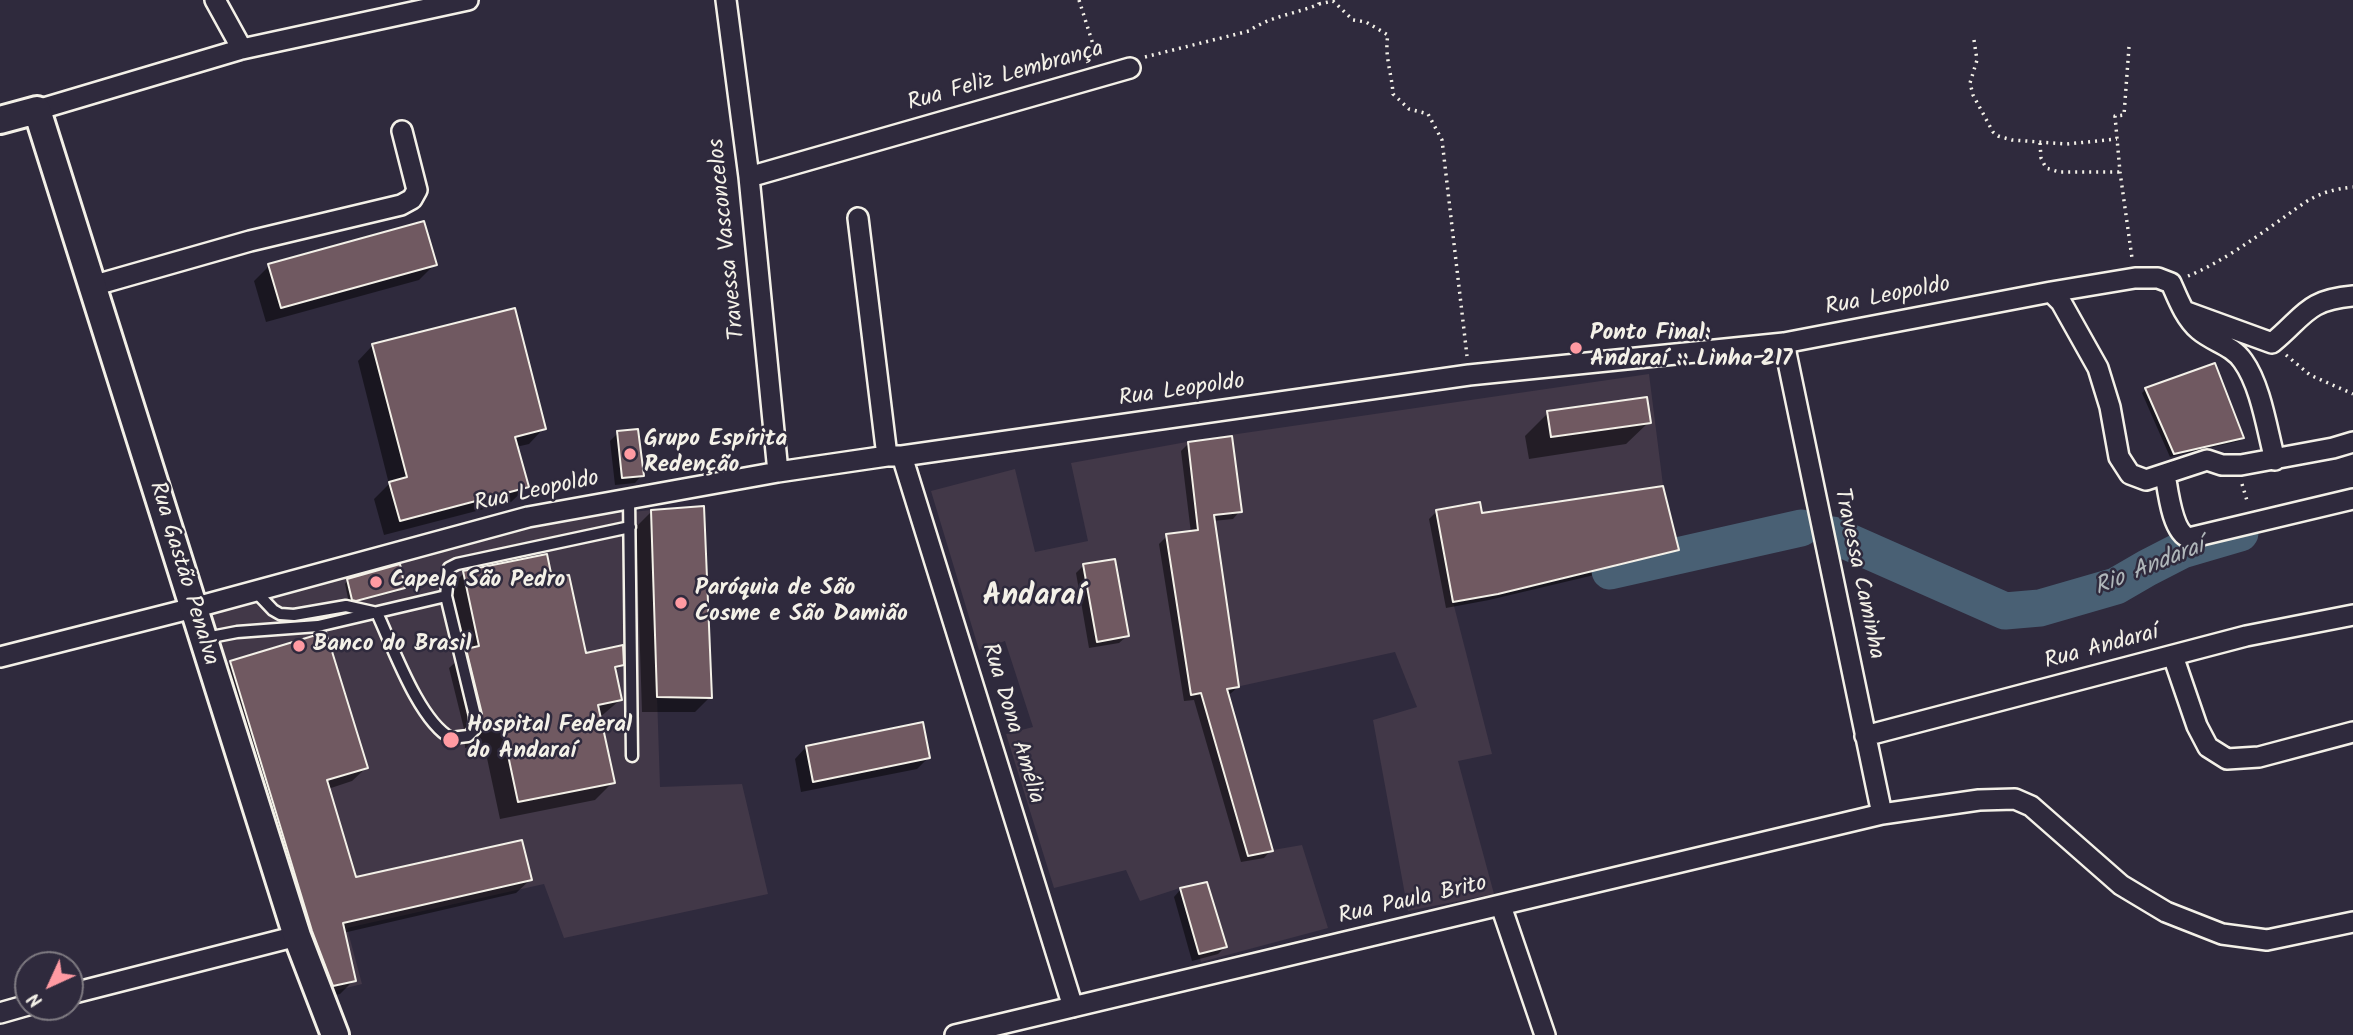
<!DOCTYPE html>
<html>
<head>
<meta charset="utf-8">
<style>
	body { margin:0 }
	#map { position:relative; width:2353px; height:1035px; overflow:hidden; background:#2f2a3d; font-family:Kalam,sans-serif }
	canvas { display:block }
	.north { position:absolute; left:14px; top:951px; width:70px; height:70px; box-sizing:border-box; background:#2f2a3d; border:2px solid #7e7a81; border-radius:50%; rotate:225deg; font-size:19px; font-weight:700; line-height:28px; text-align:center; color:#f4f1e8 }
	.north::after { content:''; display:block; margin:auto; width:24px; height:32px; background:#ff9aa2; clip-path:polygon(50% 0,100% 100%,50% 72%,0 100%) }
</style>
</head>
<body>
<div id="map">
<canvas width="2353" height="1035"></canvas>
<div class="north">N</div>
</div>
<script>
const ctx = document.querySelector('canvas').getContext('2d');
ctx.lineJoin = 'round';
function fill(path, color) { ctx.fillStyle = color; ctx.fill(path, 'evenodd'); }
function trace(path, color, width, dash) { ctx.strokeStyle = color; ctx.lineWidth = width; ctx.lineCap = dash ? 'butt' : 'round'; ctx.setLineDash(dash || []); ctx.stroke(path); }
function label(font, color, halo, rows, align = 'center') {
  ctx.font = font + ' Kalam,sans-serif'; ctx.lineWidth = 5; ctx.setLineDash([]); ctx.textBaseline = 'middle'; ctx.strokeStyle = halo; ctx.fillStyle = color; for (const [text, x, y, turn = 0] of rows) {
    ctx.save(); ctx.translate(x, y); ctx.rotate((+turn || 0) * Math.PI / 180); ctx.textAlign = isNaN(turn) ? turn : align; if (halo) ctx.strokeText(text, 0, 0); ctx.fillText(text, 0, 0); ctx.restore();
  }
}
fill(new Path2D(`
	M1649,374L1663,485L1679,550L1498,594L1453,602L1492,754L1458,761L1494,894L1408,911L1373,720L1417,707L1395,652L1227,689L1273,850L1302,845L1328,928L1201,962L1180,888L1140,901L1126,870L1054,888L1006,734L1033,727L1005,641L979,650L931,491L1015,469L1035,552L1088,541L1071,463L1203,439Z
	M651,510L660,787L742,784L768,894L564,938L544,884L347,928L362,984L323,994L202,611L528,523Z`), '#423848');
fill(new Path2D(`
	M435,264L419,280L266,322L254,281L269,266Z
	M373,345L544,428L529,444L516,447L527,487L511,502L384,535L374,499L389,484L358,361Z
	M2214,365L2242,438L2239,441L2170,457L2142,393L2145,390Z
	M1548,413L1649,422L1626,444L1529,459L1525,436Z
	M618,433L642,475L635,483L615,485L610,441Z
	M1189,443L1240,511L1233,519L1213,521L1238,687L1230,694L1227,695L1271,850L1264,858L1241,862L1194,700L1184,701L1159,544L1167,536L1191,533L1181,451Z
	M652,511L710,697L695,712H642L636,527Z
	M1436,512L1481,515L1677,550L1670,557L1489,600L1446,608L1429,519Z
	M1084,565L1127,636L1119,643L1089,648L1076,573Z
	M464,573L551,580L585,655L622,665L614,672L620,700L599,718L613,782L595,800L500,819L484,744L465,748V733L449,668L460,658L446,591Z
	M348,580L403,587L399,591L352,603H349L345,584Z
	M231,663L366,768L352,781L328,789L355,879L530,880L516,893L343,933L354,980L340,994L319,999L217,677Z
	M806,747L928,758L917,769L801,792L795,759Z
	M1181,889L1225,947L1218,954L1192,961L1174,897Z`), '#0007');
trace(new Path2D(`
	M1833,535L2005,611L2040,608L2116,586L2147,568L2182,550L2240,533
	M1610,571L1801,528`), '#496074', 37);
const building = new Path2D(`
	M424,221L437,265L281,308L268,264Z
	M515,308L546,429L515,437L529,487L400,521L389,482L407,477L372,344Z
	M2215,363L2244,438L2174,454L2145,388Z
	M1647,397L1651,423L1551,437L1547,411Z
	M638,429L644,476L622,478L617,431Z
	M1232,436L1242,512L1214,515L1239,687L1227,689L1273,851L1248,856L1201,693L1191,695L1166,534L1198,530L1188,442Z
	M1663,486L1679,550L1498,594L1453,602L1436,510L1480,502L1482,513Z
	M704,506L712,698L657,697L651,510Z
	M547,554L552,578L569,575L586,653L623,645L624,665L615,667L622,700L598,705L615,783L518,802L502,727L482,731V714L466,649L479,646L463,571Z
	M1115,559L1129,636L1097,642L1083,564Z
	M400,564L405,588L356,601L352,600L347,579Z
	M326,632L368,768L327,780L356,877L522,840L532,880L343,923L356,981L333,986L312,931L230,661Z
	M923,722L930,758L813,782L806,746Z
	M1207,882L1227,947L1199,954L1180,888Z`);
fill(building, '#705961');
trace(building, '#f4f1e8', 2);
const lane = new Path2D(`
	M629,498L632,756
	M256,592L273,610L280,614L294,615L346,606L377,613C393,647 419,721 451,738L468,736L475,729V716L446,596L449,568L457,564L630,527
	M206,638L237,632L318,626L446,596`);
const street = new Path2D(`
	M215,0L242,49
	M726,0L749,177L778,472
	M37,110L242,49L468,0
	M749,177L1130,68
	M858,218L887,456
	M92,286L250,241L401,205L412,199L417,190L402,131
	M2051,292L2061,302L2098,368L2110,407L2119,457L2130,474L2146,480L2207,460L2222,465H2241L2333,448L2353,442
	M2184,311L2272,343C2305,316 2306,300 2353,296
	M1784,343L1882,814
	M902,456L1073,1007
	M2165,474C2168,491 2172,532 2189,538L2353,499
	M2173,656L2197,726L2208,747L2227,759L2259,757L2353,732
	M0,657L193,608L528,517L778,472L887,456H902L1469,375L1784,343L2051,292L2135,278H2158L2171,283C2178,299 2185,318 2199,330C2213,342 2232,345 2243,361C2261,386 2267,430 2275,460
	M1865,736L2246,636L2353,615
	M1501,906L1545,1035
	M70,994L297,936
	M0,1013L28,1005
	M955,1035L1882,814L1979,800L2015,799L2031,806L2121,885L2166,912L2222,934L2267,940L2353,922`);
const secondary = new Path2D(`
	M0,120L37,110L297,936L335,1035`);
trace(lane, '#f4f1e8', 15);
trace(street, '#f4f1e8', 24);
trace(secondary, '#f4f1e8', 32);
trace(new Path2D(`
	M1079,0L1097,57
	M1319,4L1333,1L1353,20L1366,22L1388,35C1384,55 1392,74 1393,94L1409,109L1428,114L1442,140L1467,356
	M1974,40L1977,60L1970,83L1973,95L1993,132L1998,136L2012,140L2067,144L2117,139
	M2129,47L2124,115L2115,116L2120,172L2132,258
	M1145,57L1249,31C1270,16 1296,14 1319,4V0
	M2040,143L2041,158L2046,168L2059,172H2120
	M2188,276C2216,265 2251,241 2276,223C2306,202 2315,191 2353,187
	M2286,355L2310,375L2353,394
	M2242,484L2248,504`), '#f4f1e8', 3.5, [2, 5]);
trace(lane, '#2f2a3d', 10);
trace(street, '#2f2a3d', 19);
trace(secondary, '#2f2a3d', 26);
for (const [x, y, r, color] of [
	[1576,348,7,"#ff9aa2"],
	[630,454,7,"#ff9aa2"],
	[376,582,7,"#ff9aa2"],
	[681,603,7,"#ff9aa2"],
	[299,646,7,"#ff9aa2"],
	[451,740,9,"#ff9aa2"]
]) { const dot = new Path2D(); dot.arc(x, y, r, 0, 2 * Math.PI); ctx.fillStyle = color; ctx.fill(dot); trace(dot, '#2f2a3d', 2.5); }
label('23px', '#f4f1e8', '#2f2a3d', [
	["Rua Feliz Lembrança",1006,78,-16],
	["Travessa Vasconcelos",729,239,-96],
	["Rua Leopoldo",1888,298,-11],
	["Rua Leopoldo",1182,392,-8],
	["Rua Leopoldo",537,493,-12],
	["Rua Gastão Penalva",182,574,73],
	["Travessa Caminha",1857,574,78],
	["Rua Andaraí",2102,649,-15],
	["Rua Dona Amélia",1011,724,73],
	["Rua Paula Brito",1413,902,-13]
]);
label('bold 23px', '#f4f1e8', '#2f2a3d', [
	["Ponto Final:",1590,335],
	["Andaraí :: Linha 217",1590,361],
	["Grupo Espírita",644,441],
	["Redenção",644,467],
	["Capela São Pedro",390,582],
	["Paróquia de São",695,590],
	["Cosme e São Damião",695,616],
	["Banco do Brasil",313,646],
	["Hospital Federal",467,727],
	["do Andaraí",467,753]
], 'left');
label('italic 24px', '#b0b7ba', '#2f2a3d', [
	["Rio Andaraí",2150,569,-22]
]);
label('bold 30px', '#f4f1e8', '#2f2a3d', [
	["Andaraí",1033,599]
]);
</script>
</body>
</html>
